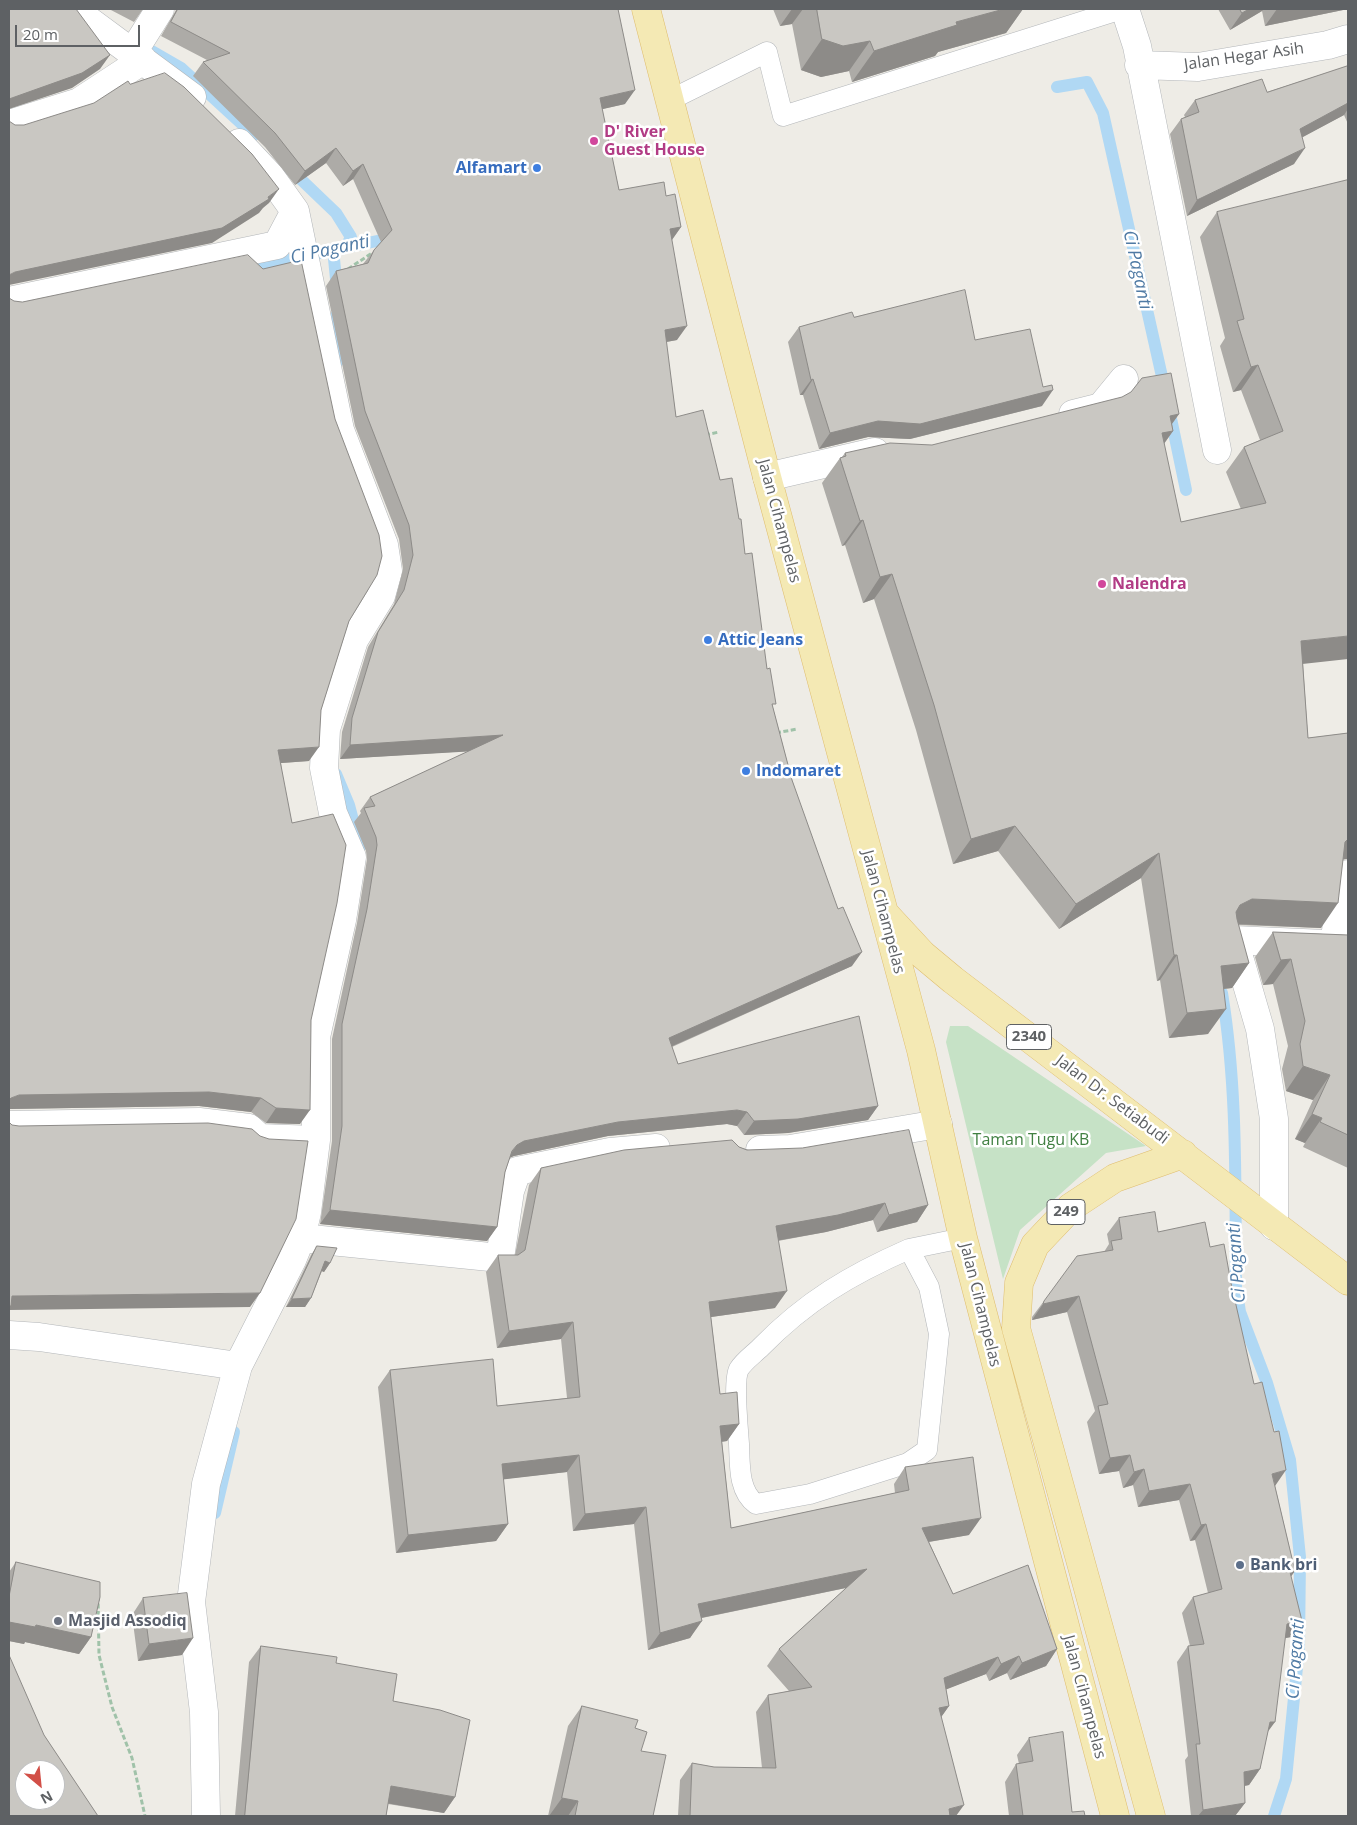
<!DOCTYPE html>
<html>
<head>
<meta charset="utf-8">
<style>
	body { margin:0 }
	#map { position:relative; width:1357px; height:1825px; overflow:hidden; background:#eeece6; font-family:"Open Sans",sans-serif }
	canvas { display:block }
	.frame { position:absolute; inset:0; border:10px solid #5e6164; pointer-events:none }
	.north { position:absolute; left:15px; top:1760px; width:50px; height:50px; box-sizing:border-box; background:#fff; border:1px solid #bfc0c1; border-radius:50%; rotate:152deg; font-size:14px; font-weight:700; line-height:20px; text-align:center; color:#5e6164 }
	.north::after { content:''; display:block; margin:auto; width:18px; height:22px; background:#d24f47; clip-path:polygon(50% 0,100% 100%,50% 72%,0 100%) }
	.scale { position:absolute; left:15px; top:25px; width:125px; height:22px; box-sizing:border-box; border:2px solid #5e6164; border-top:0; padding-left:6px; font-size:15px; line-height:18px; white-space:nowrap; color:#5e6164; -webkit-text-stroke:4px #fff; paint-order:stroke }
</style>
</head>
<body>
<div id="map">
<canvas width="1357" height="1825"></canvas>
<div class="frame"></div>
<div class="north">N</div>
<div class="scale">20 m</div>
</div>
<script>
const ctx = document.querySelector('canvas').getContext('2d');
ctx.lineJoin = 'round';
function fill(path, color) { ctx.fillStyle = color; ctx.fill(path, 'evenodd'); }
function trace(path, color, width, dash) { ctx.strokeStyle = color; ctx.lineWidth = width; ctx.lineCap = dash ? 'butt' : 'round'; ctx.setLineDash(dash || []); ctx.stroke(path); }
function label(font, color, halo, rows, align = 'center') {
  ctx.font = font + ' "Open Sans",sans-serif'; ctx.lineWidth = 5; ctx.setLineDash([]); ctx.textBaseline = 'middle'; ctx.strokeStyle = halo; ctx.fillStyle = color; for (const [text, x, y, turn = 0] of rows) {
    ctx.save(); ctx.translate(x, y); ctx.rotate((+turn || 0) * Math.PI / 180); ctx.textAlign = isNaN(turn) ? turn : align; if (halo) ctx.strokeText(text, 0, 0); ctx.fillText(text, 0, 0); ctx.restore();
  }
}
fill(new Path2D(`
	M950,1026H968L1146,1146L1106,1153L1020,1230L1003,1279L946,1042Z`), '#c6e2c6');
trace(new Path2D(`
	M148,49L181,68L254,135
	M1057,87L1087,82L1103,113L1165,390
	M289,168L336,213L351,237L347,245
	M333,249L337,289
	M244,269L396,237
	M336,316L338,361
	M1169,409L1186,490
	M336,774L349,805L360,847
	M1222,993C1238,1090 1235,1189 1236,1287L1240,1312L1267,1383L1290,1460L1300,1557L1299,1647L1286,1779L1274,1816
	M215,1513L234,1432`), '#b0d8f4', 12);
const lane = new Path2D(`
	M670,100L767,52L783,116L1122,9
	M909,1249L929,1287L939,1334L927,1450L908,1463L810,1494L756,1504C738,1491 740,1464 739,1444C738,1429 733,1380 739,1369C744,1361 754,1354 761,1347C806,1301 850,1275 909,1249Z
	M909,1249L963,1238`);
const street = new Path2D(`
	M73,9L192,97
	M1125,9L1137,46L1217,450
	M133,52L160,9
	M1139,65L1198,67L1328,45L1348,39
	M9,124L79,102L143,60
	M9,301L277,245L295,211
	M1073,414L1101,407L1124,379
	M767,477L875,452
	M1335,943L1341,875L1348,874
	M9,1125L199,1122L249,1128L260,1138L316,1140
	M760,1150L790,1149L938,1124
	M1274,1226V1119L1260,1029L1234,940L1348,945
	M301,1238L500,1258L510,1191L517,1171L610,1152L656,1148
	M9,1335L39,1337L238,1366
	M206,1816L204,1712L191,1602L206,1484L238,1366L292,1260L301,1238L307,1212L316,1140V1037L342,920L352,857L333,813L324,768L326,729L354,640L381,596L388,571L384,545L340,430L295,211L270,176L239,143`);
const primary = new Path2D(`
	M646,9L767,477L921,1050L963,1238L1115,1816
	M886,915L923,955L953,980L1348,1281
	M1151,1816L1016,1328L1019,1283L1035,1245L1071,1207L1115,1178L1183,1154`);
trace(lane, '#b3b6b9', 21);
trace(street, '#b3b6b9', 29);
trace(primary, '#dfbd6e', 29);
trace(new Path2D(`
	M348,269L372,253
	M705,435L719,432
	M776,733L797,729
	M98,1596L99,1655L112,1707L132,1758L145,1816`), '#a0c2a9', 3, [5, 2.5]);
trace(lane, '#fff', 20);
trace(street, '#fff', 28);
trace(primary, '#f4e9b4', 28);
fill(new Path2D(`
	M109,9H143L134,22Z
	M175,9H618L625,104L602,109L619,190L666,196L681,227L672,240L677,340L666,342L676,417L720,480L745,554L767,669L773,708L792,780L852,966L672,1047L678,1064L878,1106L868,1120L788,1133L744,1135L737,1126L727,1124L608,1136L514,1156L510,1157L505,1172L497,1227L487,1241L320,1224L332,1141V1039L357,923L367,859L366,851L354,822L361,813L360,811L370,797L469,751L340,759L342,732L368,647L394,604L403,569L399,539L355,426L326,286L336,271L363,264L374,250L381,242L353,179L343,186L326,163L295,185L265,147L193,76L203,62L207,60L161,36L176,10Z
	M773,9H1023L1006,33L938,52L935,56L852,82L849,71L821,77L801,70L792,24L780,26Z
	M1218,9H1348L1265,26L1262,11L1230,30Z
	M1348,66V124L1344,115L1302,137L1294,164L1187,216L1170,134L1181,119L1185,117L1184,115L1195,100L1267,92Z
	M1348,180L1303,664L1308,738L1348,733V859H1343L1321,928L1238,925L1249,963L1232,988L1223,989L1208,1034L1169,1038L1160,980L1157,981L1141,878L1059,929L998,851L953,864L916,730L874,599L863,603L845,545L842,546L822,483L840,458L842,457L845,453L932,445L1179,414L1172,424L1173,431L1164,444L1181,522L1241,509L1226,472L1244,447L1260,440L1241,390L1233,392L1220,346L1225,338L1200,237L1217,212Z
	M854,317L975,340L1043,387L1042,406L910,439L868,437L819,449L803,395H800L788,342L799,327Z
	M349,621L321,710L309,761L281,763L311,1020L300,1124L266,1123L251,1112L199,1106L9,1109Z
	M1273,932L1348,935V1168L1303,1147L1305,1143L1295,1139L1313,1100L1286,1091L1282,1069L1288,1046L1273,984L1263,985L1255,957Z
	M739,1147L928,1205L917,1222L877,1232L873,1220L826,1232L778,1241L775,1308L711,1317L720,1394L739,1424L727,1441L722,1442L731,1528L895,1493L894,1484L905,1467L969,1535L929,1542L953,1594L1057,1649L1046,1666L1010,1680L1007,1673L989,1681L986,1674L946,1689L949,1706L941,1717L956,1816H678L680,1780L692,1763L714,1767L762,1768L756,1712L768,1695L789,1691L767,1666L779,1649L846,1588L702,1618L690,1638L648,1650L634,1524L573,1531L567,1472L503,1479L508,1524L496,1541L396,1553L378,1387L390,1370L497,1406L567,1398L561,1339L497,1348L486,1272L498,1255H515L529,1185L541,1168Z
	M1119,1218L1158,1232L1210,1247L1231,1283L1275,1486L1295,1571L1291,1576V1637L1285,1638L1268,1730L1260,1769L1249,1785L1244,1786L1245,1803L1235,1816H1191L1185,1760L1188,1756L1177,1662L1188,1646H1190L1182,1613L1193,1597L1208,1593L1195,1540L1190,1541L1179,1500L1138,1507L1133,1485L1123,1488L1119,1471L1099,1474L1087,1422L1095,1411L1067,1312L1032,1320V1317L1044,1301L1104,1252L1109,1244L1107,1234Z
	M317,1246L330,1263L324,1272L322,1271L311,1298L305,1307H286L311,1255Z
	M16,1562L91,1637L79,1654L25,1642L24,1644L9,1641V1572Z
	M143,1598L182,1655L138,1661L132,1615Z
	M261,1646L336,1663L393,1701L455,1797L444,1813L388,1804L386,1816H235L249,1662Z
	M582,1706L635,1728L641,1751L653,1816H548L568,1726Z
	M1029,1738L1072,1812L1085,1816H1009L1005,1782L1016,1764H1019L1017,1755Z`), '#adaba7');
fill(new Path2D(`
	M792,9H803L792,24L780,26Z
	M1004,9H1023L1006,33L938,52L935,56L852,82L874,51L956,22Z
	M1249,9H1264L1262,11L1230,30L1242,13Z
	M1277,9H1348L1265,26Z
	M822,39L870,41L849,71L821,77L801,70Z
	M110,55L100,69L72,88L9,109V99Z
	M635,90L625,104L590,112L600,98Z
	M1348,103V109L1344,115L1290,144L1300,129Z
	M336,148L326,163L295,185L305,171Z
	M1305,148L1294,164L1187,216L1197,200Z
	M363,164L353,179L343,186L353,171Z
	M279,189L269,203L263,208L259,213L212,243L9,285V275L15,272L268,197Z
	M681,227L671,241L670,229Z
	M687,326L677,340L655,344L665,330Z
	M1258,365L1241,390L1233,392L1251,367Z
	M813,379L803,395H800L811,380Z
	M1053,390L1042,406L910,439L868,437L819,449L830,433L878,421Z
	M1179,414L1166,432L1173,431L1155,456L1144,458L1170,416Z
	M863,520L845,545L842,546L860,521Z
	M892,574L874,599L863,603L880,577Z
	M1348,636V659L1284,666L1301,641Z
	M503,735L493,750L340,759L350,745Z
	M319,747L309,761L268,764L278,750Z
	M1015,826L998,851L953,864L971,839Z
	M1348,839V859H1346L1333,862L1345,842Z
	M1159,853L1141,878L1059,929L1076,904Z
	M1252,899L1338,903L1321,928L1235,924L1222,930L1240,905Z
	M862,952L852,966L659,1052L669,1038Z
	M1174,955H1177L1160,980L1157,981Z
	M1291,959L1273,984L1263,985L1281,960Z
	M1249,963L1232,988L1203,991L1221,966Z
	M1226,1009L1208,1034L1169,1038L1187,1013Z
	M1303,1066L1330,1075L1313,1100L1286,1091Z
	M209,1092L261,1098L251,1112L199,1106L9,1109V1100L11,1098L19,1095Z
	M878,1106L868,1120L788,1133L744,1135L754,1121Z
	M276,1108L310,1110L300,1124L266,1123Z
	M737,1110L747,1112L737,1126L727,1124L608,1136L514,1156L507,1159L517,1145L524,1141L618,1122Z
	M1312,1114L1322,1118L1305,1143L1295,1139Z
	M885,1203L873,1220L826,1232L764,1243L776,1226Z
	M928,1205L917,1222L877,1232L889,1215Z
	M330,1210L497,1227L487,1241L320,1224Z
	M325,1261L330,1263L324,1272L319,1270Z
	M787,1291L775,1308L697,1319L709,1302Z
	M260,1293L250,1307L9,1310V1301L12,1296Z
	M1079,1296L1067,1312L1032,1320L1043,1304Z
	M311,1298L305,1307H286L292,1299Z
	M573,1322L561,1339L497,1348L509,1331Z
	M739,1424L727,1441L708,1443L720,1426Z
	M579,1455L567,1472L490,1481L502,1464Z
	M1130,1455L1119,1471L1099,1474L1110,1458Z
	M1144,1469L1133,1485L1123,1488L1134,1472Z
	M1286,1470L1275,1486L1272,1474Z
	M1190,1484L1179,1500L1138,1507L1149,1491Z
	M646,1507L634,1524L573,1531L585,1514Z
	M981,1518L969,1535L910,1545L922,1528Z
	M508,1524L496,1541L396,1553L408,1535Z
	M1206,1524L1195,1540L1190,1541L1201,1525Z
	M867,1569L855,1586L686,1621L698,1604Z
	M1295,1571L1284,1586L1290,1572Z
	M702,1621L690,1638L648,1650L660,1633Z
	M1302,1621L1291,1637L1276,1640L1287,1624Z
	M9,1622L36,1625L91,1637L79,1654L25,1642L24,1644L9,1641Z
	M193,1638L182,1655L138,1661L149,1644Z
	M1057,1649L1046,1666L1010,1680L1022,1663Z
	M1019,1656L1007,1673L989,1681L1001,1664Z
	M998,1657L986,1674L932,1695L944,1678Z
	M949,1706L937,1723L939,1708Z
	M1270,1722H1275L1264,1737Z
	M1260,1769L1249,1785L1233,1788L1244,1772Z
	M391,1786L455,1797L444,1813L380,1802Z
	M562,1798L578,1801L568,1816H549Z
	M1245,1803L1235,1816H1198L1203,1810Z
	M964,1805L956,1816H944L949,1809Z`), '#8d8b88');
const building = new Path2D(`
	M9,9H76L110,55L82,73L9,99Z
	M178,9H618L635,90L600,98L619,190L664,182L666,196L675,194L681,227L670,229L687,326L665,330L676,417L703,410L720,480L732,478L739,519H741L745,554L752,553L767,669L770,668L776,704H772L792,780L838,909L843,907L862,952L669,1038L678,1064L859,1016L878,1106L798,1119L754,1121L747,1112L737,1110L618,1122L524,1141L517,1145L512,1151L505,1172L497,1227L330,1210L342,1126V1024L367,909L377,845L376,837L364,808L375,806L370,797L503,735L350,745L352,718L378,632L404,590L413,555L409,525L365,411L336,271L368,263L374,250L392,230L363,164L353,171L336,148L305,171L275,133L203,62L230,53L171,22Z
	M817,9H1004L956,22L957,25L874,51L870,41L843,46L822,39Z
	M1240,9H1249L1242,13Z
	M1348,66V103L1300,129L1305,148L1197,200L1181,119L1199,112L1195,100L1262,79L1267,92Z
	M165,73L184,87L252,154L279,189L268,197L269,199L222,228L15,272L9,275V121L15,125H24L94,103L128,81L130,84Z
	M1348,180V636L1301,641L1308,738L1348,733V839L1345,842L1338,903L1252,899L1240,905L1236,912L1237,919L1249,963L1221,966L1226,1009L1187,1013L1177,955H1174L1159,853L1076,904L1015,826L971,839L934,705L892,574L880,577L863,520L860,521L840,458L846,456L845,453L890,443L932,445L1122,397L1131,392L1142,378L1171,373L1179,414L1170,416L1173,431L1162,433L1181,522L1266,503L1244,447L1283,431L1258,365L1251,367L1237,321L1244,319L1217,212Z
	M248,255L263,269L301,260L335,419L379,535L382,556L377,575L349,621L321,710L319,747L278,750L292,823L333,814L346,845L337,903L311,1020L310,1110L276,1108L261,1098L209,1092L19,1095L11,1098L9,1100V298L14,301L22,302Z
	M965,290L975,340L1030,329L1043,387L1052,385L1053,390L920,424L878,421L830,433L813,379L811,380L799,327L852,312L854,317Z
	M1273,932L1348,935V1135L1320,1122L1322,1118L1312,1114L1330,1075L1303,1066L1300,1044L1305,1021L1291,959L1281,960Z
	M9,1122L12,1125L19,1126L208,1123L252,1129L260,1136L269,1139L308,1141L296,1219L260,1293L12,1296L11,1306H9Z
	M909,1130L928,1205L889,1215L885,1203L838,1215L776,1226L787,1291L709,1302L720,1394L737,1392L739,1424L720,1426L731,1528L909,1490L905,1467L973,1457L981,1518L922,1528L953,1594L1028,1565L1057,1649L1022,1663L1019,1656L1001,1664L998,1657L944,1678L949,1706L939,1708L964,1805L949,1809L950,1816H690L692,1763L714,1767L776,1768L768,1695L812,1687L779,1649L867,1569L698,1604L702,1621L660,1633L646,1507L585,1514L579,1455L502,1464L508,1524L408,1535L390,1370L493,1359L497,1406L580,1397L573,1322L509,1331L498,1255H518L525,1250L541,1168L624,1150L732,1140L739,1147L747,1150L802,1148Z
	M1155,1212L1158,1232L1205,1222L1210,1247L1224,1244L1231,1283L1254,1384L1262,1382L1274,1432L1279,1431L1286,1470L1272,1474L1295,1571L1290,1572L1302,1621L1287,1624L1275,1722H1270L1260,1769L1244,1772L1245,1803L1203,1810L1196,1744H1200L1188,1646L1204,1644L1193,1597L1222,1589L1206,1524L1201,1525L1190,1484L1149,1491L1144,1469L1134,1472L1130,1455L1110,1458L1098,1406L1108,1404L1079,1296L1043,1304L1044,1301L1077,1256L1113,1250L1111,1241L1122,1239L1119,1218Z
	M317,1246L337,1248L330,1263L325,1261L311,1298L292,1299Z
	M16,1562L100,1582V1597L91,1637L36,1625L35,1627L9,1622V1597Z
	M187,1593L193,1638L149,1644L143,1598Z
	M261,1646L337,1657L336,1663L397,1674L393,1701L440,1710L470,1720L455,1797L391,1786L386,1816H245Z
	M9,1655L44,1735L98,1816H9ZM25,1770H55V1800H25Z
	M582,1706L638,1720L635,1728L647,1732L641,1751L666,1755L653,1816H575L578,1801L562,1798Z
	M1063,1732L1072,1812L1084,1811L1085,1816H1023L1016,1764L1033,1761L1029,1738Z`);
fill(building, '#c9c7c2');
trace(building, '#8d8b88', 1);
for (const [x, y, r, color] of [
	[594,141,5,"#d1479c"],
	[537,168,5,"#3f7fe0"],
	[1102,584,5,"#d1479c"],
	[708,640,5,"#3f7fe0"],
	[746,771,5,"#3f7fe0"],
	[1240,1565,5,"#5c6f8a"],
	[58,1621,5,"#6b7280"]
]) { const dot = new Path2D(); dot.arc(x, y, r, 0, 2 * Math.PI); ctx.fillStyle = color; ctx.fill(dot); trace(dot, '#fff', 2); }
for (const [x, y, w] of [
	[1029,1037,45],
	[1066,1212,38]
]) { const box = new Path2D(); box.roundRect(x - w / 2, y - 12.5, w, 25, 4); ctx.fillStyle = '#fff'; ctx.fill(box); trace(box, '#5e6164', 1); }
label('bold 15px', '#5e6164', null, [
	["2340",1029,1037],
	["249",1066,1212]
]);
label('16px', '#5e6164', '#fff', [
	["Jalan Hegar Asih",1244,57,-8],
	["Jalan Cihampelas",779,521,75],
	["Jalan Cihampelas",883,912,75],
	["Jalan Dr. Setiabudi",1112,1100,37],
	["Jalan Cihampelas",980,1305,76],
	["Jalan Cihampelas",1084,1697,75]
]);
label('bold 16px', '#b23c85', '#fff', [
	["D' River",604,132],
	["Guest House",604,150],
	["Nalendra",1112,584]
], 'left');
label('bold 16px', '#366cbe', '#fff', [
	["Alfamart",527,168,"right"],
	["Attic Jeans",718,640],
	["Indomaret",756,771]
], 'left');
label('16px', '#418042', '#fff', [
	["Taman Tugu KB",1031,1140]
]);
label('bold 16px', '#4e5e75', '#fff', [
	["Bank bri",1250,1565]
], 'left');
label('bold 16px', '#5b616d', '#fff', [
	["Masjid Assodiq",68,1621]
], 'left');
label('italic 18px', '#4f7aa4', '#fff', [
	["Ci Paganti",330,250,-12],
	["Ci Paganti",1137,270,78],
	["Ci Paganti",1237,1263,-94],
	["Ci Paganti",1296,1659,-86]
]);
</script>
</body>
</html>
